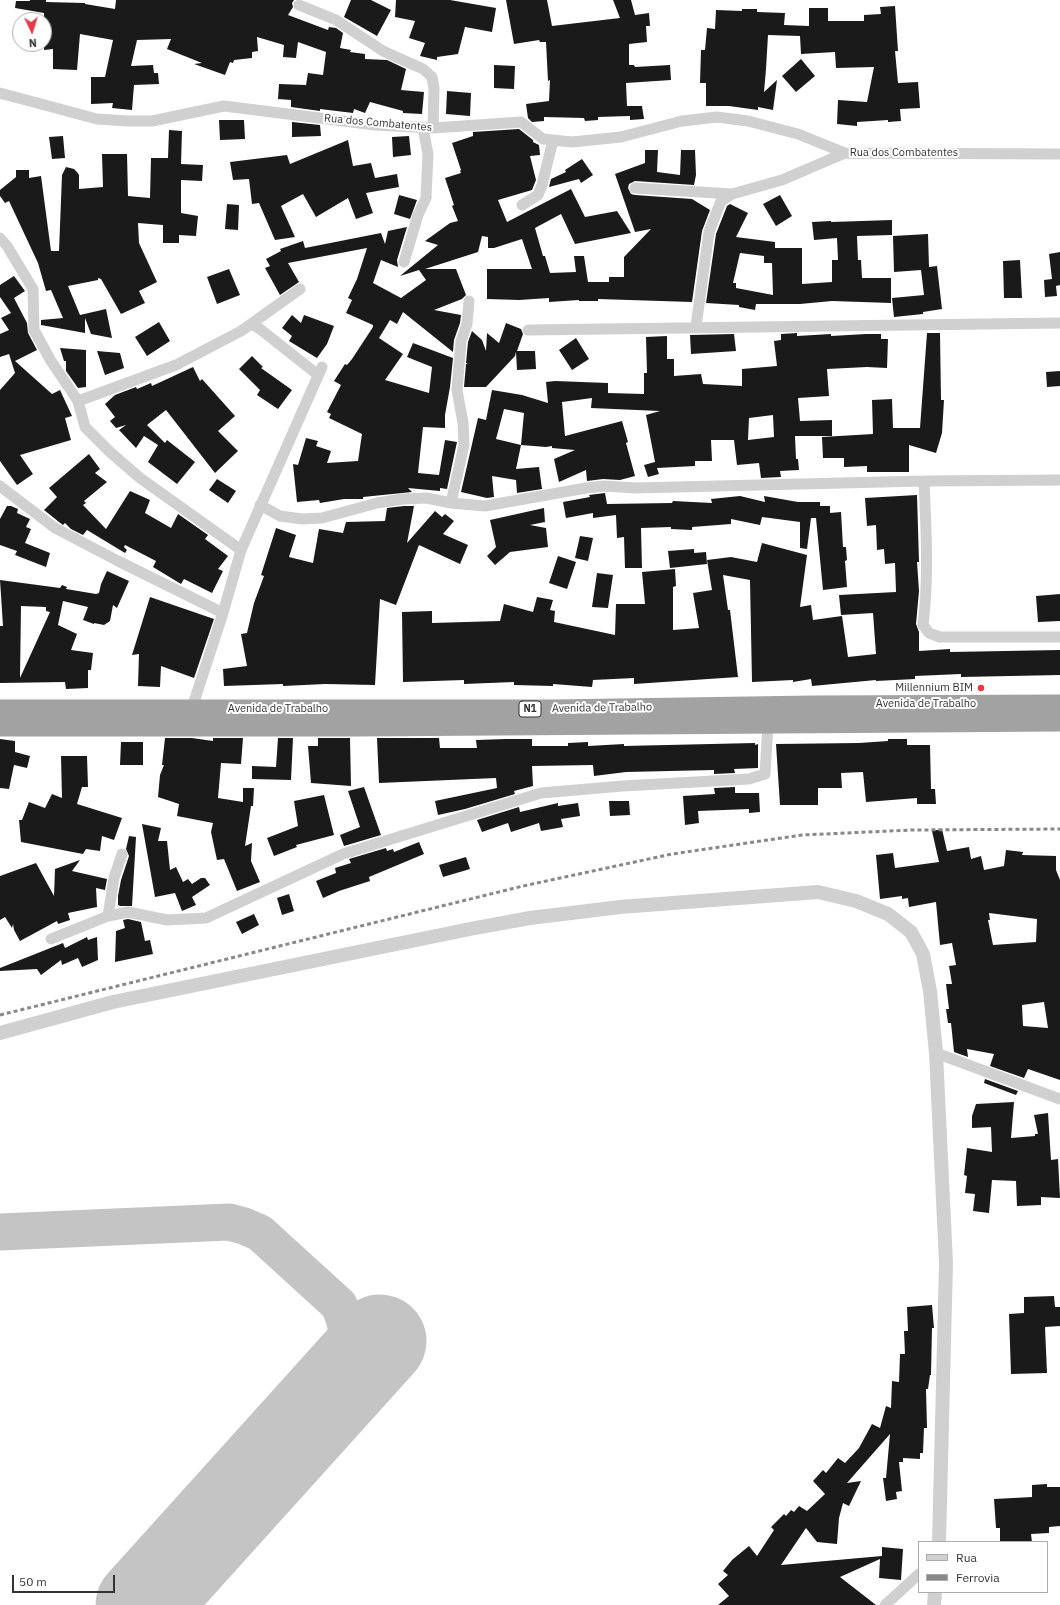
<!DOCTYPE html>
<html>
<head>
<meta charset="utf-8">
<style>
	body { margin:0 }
	#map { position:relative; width:1060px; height:1605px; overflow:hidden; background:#fff; font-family:"IBM Plex Sans",sans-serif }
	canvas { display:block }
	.legend { position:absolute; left:918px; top:1541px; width:130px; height:52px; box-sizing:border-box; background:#fff; border:1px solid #adadad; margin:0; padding:5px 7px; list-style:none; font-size:12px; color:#333 }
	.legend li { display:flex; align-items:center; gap:8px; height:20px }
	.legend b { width:20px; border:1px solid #adadad }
	.north { position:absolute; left:12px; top:12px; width:40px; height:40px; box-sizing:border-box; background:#fff; border:1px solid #adadad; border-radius:50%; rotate:176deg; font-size:11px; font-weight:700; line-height:16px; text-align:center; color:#333 }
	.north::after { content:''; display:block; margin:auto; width:14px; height:18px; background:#e63946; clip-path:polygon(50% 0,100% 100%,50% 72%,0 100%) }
	.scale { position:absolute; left:12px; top:1575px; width:103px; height:18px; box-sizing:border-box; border:2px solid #333; border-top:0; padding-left:5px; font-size:12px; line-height:14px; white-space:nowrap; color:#333; -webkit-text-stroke:3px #fff; paint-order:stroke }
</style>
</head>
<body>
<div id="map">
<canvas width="1060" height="1605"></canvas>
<ul class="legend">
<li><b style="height:5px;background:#d0d0d0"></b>Rua</li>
<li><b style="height:5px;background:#888"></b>Ferrovia</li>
</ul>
<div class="north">N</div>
<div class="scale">50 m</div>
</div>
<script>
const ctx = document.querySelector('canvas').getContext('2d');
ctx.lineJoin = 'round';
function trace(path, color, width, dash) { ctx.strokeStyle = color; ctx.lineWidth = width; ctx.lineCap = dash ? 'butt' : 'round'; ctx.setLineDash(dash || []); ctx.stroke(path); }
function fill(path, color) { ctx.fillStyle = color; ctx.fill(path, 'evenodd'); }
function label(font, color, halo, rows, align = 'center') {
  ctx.font = font + ' "IBM Plex Sans",sans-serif'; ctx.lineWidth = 4; ctx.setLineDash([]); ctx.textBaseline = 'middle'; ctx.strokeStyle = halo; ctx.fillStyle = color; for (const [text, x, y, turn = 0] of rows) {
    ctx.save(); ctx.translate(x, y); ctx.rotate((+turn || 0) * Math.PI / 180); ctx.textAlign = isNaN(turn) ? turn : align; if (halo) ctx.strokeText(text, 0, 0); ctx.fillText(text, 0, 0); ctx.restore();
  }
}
trace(new Path2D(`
	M0,1232L229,1222L244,1226L260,1233L339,1305C349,1328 352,1352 347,1377`), '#c4c4c4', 37);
trace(new Path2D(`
	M142,1605L380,1341`), '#c4c4c4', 93);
fill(new Path2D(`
	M30,0H46V2L85,3V4L115,9L116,0H294L292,3L293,7L288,15L328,30L329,27L336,28L343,33L340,48L351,50L350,52L365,54V59L387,60L406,69L401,90L424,92L422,114L403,113V111L370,102L365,113L354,109L353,113L320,109V111L291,107V100L278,99L279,84L306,85L308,73L323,75L326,52L298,42L296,58L283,57L284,45L257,37L258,51L252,52V58L234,60L233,63L230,62L225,75L194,64L202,63L167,49L171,39L137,40L131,66L153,65L154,73H158L159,84L134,85L132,110L112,108L113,103L91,104V77H105L113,40L80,34L77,70L53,69V49L44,50V13L15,8L16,1H30Z
	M351,0H371L391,10L377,36L344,17Z
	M396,0H450L496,8L492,32L465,27L458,54L437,57V60L420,56L425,43L409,38L415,21L395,17Z
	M506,0H547L552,26L620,18L613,0H631L635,15L649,13L650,26H646L647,42L629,44V65H634L635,67L670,65L671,80L626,83L627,106H642L644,119L630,120V116L598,117V120L585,121L584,118L544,117V121L532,122L528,118L526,104L549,101L550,80L548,81L546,42H540L539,40L514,44Z
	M895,6L898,51H895L898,83L918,82L920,108L900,109L901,121L888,122V120L857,122V126L837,124L838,100L867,102L874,67L836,68L835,52L801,54L800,36L768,35L766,69L764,92L777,80L773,110L758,107V110L729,106H706V83H700L701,50H705L707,28L715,29L716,10L742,11V9H757V12L785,13L784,25L809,26V8H828V21H864V15L881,14L880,7Z
	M801,59L815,76L796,92L782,76Z
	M494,65L515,66L514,89L494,88Z
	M447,91L471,93L470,116L446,114Z
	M219,120H244L245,139L220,140Z
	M292,122L320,125L321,136L292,137Z
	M519,129L533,140V142L539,145L540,155L530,156L536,180L532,190L498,200L507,222L571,189L585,217L617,211L631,233L575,244L561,214L535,228L543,256H545L550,273L576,272L574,256H584L588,282H609V277H624V257L651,229L635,232L615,174L645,163V150H658L657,172L680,175L681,150H695L696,175L694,185L635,181L629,184L628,188L631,194L635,195L692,199L710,210L702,231L692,302L598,299V301H579V300L549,302V298L519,300L487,299V269H532L522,239L494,248H488V237L482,236L478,252L425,269H456L466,295L462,299L434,310L461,315L460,323L454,340L453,352L403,312L397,324L390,320L379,338L403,354L385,380L429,393L432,367L407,357L413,343L453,358L450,387L445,415V428L423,427L418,473L439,475L445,440L457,442L447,489L440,488V491L408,488L412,492L363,497V499H344L320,503L319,500L297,502L293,464L298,465L306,438L318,441L316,446L331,451L327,463L358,461L362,434L329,418L331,414L327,412L341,385L334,381L345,364L347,365L352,359L373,327V325L346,313L352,300L348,298L357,279L367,248L288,263L299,282L280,295L265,268L270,266L266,259L281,251L280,249L303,241L305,248L381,233L385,244L388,231L407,227L397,260L398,267L381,260L373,283L401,298L426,280L419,270L400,276L438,245L425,241L450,223L458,221L452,206L454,205L445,178L461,173L460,171L461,170L452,143L473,136V132Z
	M169,130L182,131L181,164L203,165L202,181L181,180V213L198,216L196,236L179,235V243H163V225L138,223L139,243L157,282L139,291L145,303L121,314L101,279L98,278V280L68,286L80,315L106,309L112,338L91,334L85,318V333L41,325V320L63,318L51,290L46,291L38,263L9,201L5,203L0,196V190L16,177V170H29V178L41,176L51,251H59L62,175L66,167L74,169L77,172L79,175V189L103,187L102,154H127L128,196L150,198L151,158H168Z
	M63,136L65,158L52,159L49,137Z
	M409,136L411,155L393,157L392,137Z
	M348,140L353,166L371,163L375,178L397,174L399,187L366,193L373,213L356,219L348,198L316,217L303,194L281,206L295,237L275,240L259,203L252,204L249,179L233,180L230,162L287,155L290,164Z
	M582,159L593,175L581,183L579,179L549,187L551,179L566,172L565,170Z
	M399,195L417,200L410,219L394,214Z
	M780,195L792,216L776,226L763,204Z
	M227,204L239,205L238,230L225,229Z
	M730,204L748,213L736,237L775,242V248H802V284L832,282V260H838L837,238L814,240L812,222L831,221V222L892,220V235L857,236L858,260H861L862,278H891V303L832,301L800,304H756L755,310L739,307V305L706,303L716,234L727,206ZM740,253L764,256V263H772L773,295L736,288V283H733Z
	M928,234L929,267L937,266L942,309L923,312V314L894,317L892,298L924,295L921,270L894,272L893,236Z
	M1060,252V285L1056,286L1057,296L1045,297L1044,280L1052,279L1049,254Z
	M1020,260L1022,298H1004L1003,261Z
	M229,269L240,295L217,304L207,277Z
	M14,276L25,291L14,298L27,323L28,333L37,350L15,361L52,394L60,390L72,416L65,418L71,440L20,455L33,474L17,485L0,461V390L15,373L9,354L0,357V334L9,330L1,318L11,313L0,297V285Z
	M292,315L301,323L304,315L334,326L327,344L317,358L289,341L292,336L282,328Z
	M159,322L170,341L147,356L135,337Z
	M506,323L521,329L523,334L517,351H535L536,369L517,370L516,352L515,356L486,387H464L466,364H468L466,363L468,342L472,331L482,340L486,351L487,333L499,343Z
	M797,333V336L831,334V336L866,334H881V339H888L887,368L867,367L827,369L829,396L798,398L800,421L832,420V436H795L796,459H798L799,470L780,471L781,477L761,478L759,463L737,465L734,440H711L712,461H695V466L657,468L659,474L648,477L644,465L655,462L646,415L660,411L591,408L592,398L562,402L565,436L622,421L628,442L626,443L635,476L620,480L603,479L587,481L586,470L559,482L554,459L575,450L552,448V446L546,447L521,445L524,413L504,409L496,439L521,445L516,469L539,467L542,489L517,493L516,480L492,476L494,497L487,498L461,492L478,418L486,420L492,390L522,395L548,403L546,382L555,381L608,383V393L644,394V373H647L646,337L667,336V359H674V376L701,374L703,384L742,386V369L777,366L774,341L781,340V334ZM773,415L774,437L748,440L749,418Z
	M927,333H940L941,400H944L942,433L936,453L909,445V472H867V466L844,467V458H823L822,437L873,434L872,400L892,399L893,428H920Z
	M734,334L736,351L691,354L690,335Z
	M576,338L589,359L572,370L559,350Z
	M60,348L86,350V387L78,388L66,371V361H64Z
	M97,351L120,353L124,368L105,375Z
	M252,356L263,367L261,368L292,390L278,409L257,395L260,390L239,369Z
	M193,367L200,381L202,379L235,416L218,431L238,451L215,473L166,410L147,425L165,443L167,440L195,462L177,484L148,462L158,445L144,436L136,448L119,430L126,425L116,428L110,421L115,417L105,404L115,395L136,387L137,389L151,383L152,386Z
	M1060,371V386L1047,387L1046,372Z
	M89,454L100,469L95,473L107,482L84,501L86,503L83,505L106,529L130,491L150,500L145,513L171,528L178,514L208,535L205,539L228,556L218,569L223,571L212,593L184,579L181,584L153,567L156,561L125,545L124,547L127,550L125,553L87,530L83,535L71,529L65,523L63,525L59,522L44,510L57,497L49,488Z
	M217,479L236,491L228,503L209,490Z
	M605,493L607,504L672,503L673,501L712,503L711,499L740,496L765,502L764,496L798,502H820V506H830V513L841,512L843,547H846L847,560L845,561L847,587L823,590L816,518H811L807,549L800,548V522L762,517L760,525L731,519V524L692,527V530L671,529V527L641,528L642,568H625L624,537L617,538L616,515L593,518V513L566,518L563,502L590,497L589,495Z
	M917,495L919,562H917L919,591L916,624L919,632V651L950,649V652L1060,650V675L961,677V674L915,676V679L876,681V680L812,686L811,679L793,682V680L752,682L750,580L723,575L728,610H730L738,677L634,684V678L593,680L592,687L553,684V686L514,685V682L464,684V680L403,682L402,612L432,611V623L500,621L504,604L533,612L537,597L553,600L550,610L555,611L554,622L615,635L616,604H645L642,572L675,569L676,586L673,587V630L699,628L693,593L712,590L707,560L731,557L757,562L762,543L807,555L800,607L811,605L813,620L842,616L848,657L876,654L873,613L841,615L839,595L896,592L895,563L885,564L884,549L877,550L876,525L867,526L865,498Z
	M7,506H11L18,509L17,513L30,519L26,527L31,529L25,543L50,553L46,567L15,555L17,551L0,545V519Z
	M404,506H414L407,543L435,511L442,517L445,514L454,521L443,534L468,545L460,564L419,545L396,605L380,599L375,685L325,684L283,686V684L224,686L223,669L247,666L241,634L247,633L254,603L264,576L261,575L276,528L296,535L289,557L313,563L319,529L343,533L346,522L385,521L387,508Z
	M544,508L545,522L530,525L546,528L548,547L510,552L495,565L487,556L496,547L490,520Z
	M580,536L593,538L588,561L575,558Z
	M694,549V553L706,552L707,564L670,568L668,551Z
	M558,556L576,562L567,589L549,583Z
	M107,571L129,581L117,608L113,605L110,621L104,625L94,623V624L83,620L88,607L63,601L58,625L77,634L71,650L93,653L91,670H88V688L66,689L65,682L0,683V626H3L0,580L60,588L62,585L67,587L66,589L96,594L99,593L101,584ZM21,606L46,607V611L50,612L20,678Z
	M597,573L613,575L608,608L592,607Z
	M1060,594V621L1038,622L1036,596Z
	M150,597L214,619L194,678L161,666L160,687L138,686L139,654L132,655Z
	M165,738H192L213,741V738H243L241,764L221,763L218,798L243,802V788H254L253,806H251L245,846L252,843L251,861L260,882L237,891L224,859L217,860L211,832L213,823L177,816L179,804L158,797L160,775L164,765H162Z
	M278,738H293L291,780L252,779V766L276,767Z
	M318,738H350L351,786L311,783L308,746H318Z
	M377,738H439L440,748H477L476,740L506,739H532V746H568V743L588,742V746L624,744V746L755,743V745L758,744V768L734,769L735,773L714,774V770L626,772L594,776L593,765L532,766L533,786L514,791L515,794L465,809L438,815L435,801L497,788L496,778L379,783Z
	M0,739L15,741V752L30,756L27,768L14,765L9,789L0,788Z
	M888,739H907V745H930L931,789H935L936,804H917V798L866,802L863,772L841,773L842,788H818V805H780L776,744L859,743L888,741Z
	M121,742H143V765H120Z
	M61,756H87L88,787H82L77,804L122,818L114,840L102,836L100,851L86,849L83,854L21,842L19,820H22L29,802L45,808L52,794L62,798Z
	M364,787L381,835L344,846L340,835L360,827L348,791Z
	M735,787V793H759L760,812L749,813V809L698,811L699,823L685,825L683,796L715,794L714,788Z
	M324,795L334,835L296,845L297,847L274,856L267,838L298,826L294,801Z
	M609,801H629L630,815L610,816Z
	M558,803V806L578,803L580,816L561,819L563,827L541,831L539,823L511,832L508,823L482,832L477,820L519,807L520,812Z
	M142,824L161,828L158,841H167L170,870L176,867L183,882L188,879L192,884L201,878H205L210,885L192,897L196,905L182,911L175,893L155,897Z
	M942,829L947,851L969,847L971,859L981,856L984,870L1004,866L1006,850L1023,852L1022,855L1056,856V870L1060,880V1080L1028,1069L1024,1078L990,1066L994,1054L967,1049L968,1057L954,1052L951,1023H948L946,1009H949L946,984H952L949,966L956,965L952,943L940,945L936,902L909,907L908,898L902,899V896L880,899L876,855L893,853L895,868L939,862L932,831ZM989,913L1037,919L1036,942L993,945L988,920H990ZM1044,1002L1048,1028L1023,1026L1022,1005Z
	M129,836L136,837L132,906H120L118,905V896L121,880L129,856L126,849Z
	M419,842L424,854L369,877L370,881L339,891L323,898L316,881L336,873L335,868L351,863L349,859L386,848L387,851L393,849L394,852Z
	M466,857L470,869L443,877L439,865Z
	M80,860L72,871L107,879L105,890L96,888L97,907L68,913L70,920L58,924L57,921L20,941L14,930L13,924L12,928L5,917L0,920V876L36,863L54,896L55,869Z
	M289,894L294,911L282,915L277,898Z
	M254,914L259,925L242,934L236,922Z
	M128,919L141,922L145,941L150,940L153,954L115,962L116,931L125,928L123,920Z
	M87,937L88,940L97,937L98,960L82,967L78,958L62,965L61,960L41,975L37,969L0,971V968L63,943L65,948Z
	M985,1079L1018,1091L1016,1095L984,1083Z
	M1014,1102L1011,1138L1035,1136V1134H1038L1034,1115L1048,1113L1051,1160L1058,1159L1060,1198L1041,1197V1205L1017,1206L1016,1181L992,1180L989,1213L973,1211L975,1194L965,1193L967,1176L964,1175L967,1148L992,1152L991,1127L972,1128V1116L976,1104Z
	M1054,1296L1055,1307H1060V1326L1045,1327L1047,1373L1011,1374L1009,1314L1024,1313V1297Z
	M932,1305L934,1328H932L931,1375H930L928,1389H926L927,1428H924L923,1453H920V1459L903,1458V1462H899L902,1491L896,1492L897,1499L886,1501L883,1478H886L890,1434L847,1483L861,1481L849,1506L843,1503L839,1518L837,1544L817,1542L806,1528L781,1565L882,1556V1547L903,1549L901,1580L879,1578L880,1559L840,1577L876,1605H718L729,1596L718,1584L728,1575L723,1571L732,1560L749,1546L757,1556L774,1530L771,1527L784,1514L786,1516L791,1510L794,1512L799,1506L807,1511L825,1494L813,1481L823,1470L826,1473L838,1458L845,1463L859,1448L872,1424L880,1428L886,1406L891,1408L892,1381L899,1382L900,1354H905L904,1331H908L907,1307Z
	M1047,1484V1487H1060V1526L1049,1527V1533L1031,1534L1032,1542H1000V1528H996L994,1499L1032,1497V1485Z`), '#1a1a1a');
trace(new Path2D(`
	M299,5L336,20L383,51L423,69L432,77L434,88L433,128
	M0,93L97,119L128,121H152L224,106L375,125L433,128L521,122L543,139L572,142L621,137L682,121L717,117L748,121L798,134L845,153L1060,154
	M635,188L732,194
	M522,205L538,195L542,185L553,140
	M0,238L7,246L33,289L34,330L51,361L78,401L85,427L110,452L140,478L241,550
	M404,262L418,215L426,198L428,154L423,128
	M251,324L300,289
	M696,326L709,232L721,201L732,194L782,180L845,153
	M528,330L1060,323
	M78,401L176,365L241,331L251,324L260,329L318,375
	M924,481C926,529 929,577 923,625L929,633L940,637H1060
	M0,486L55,528L118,561L223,613
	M451,503L464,445L463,423L457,390L461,341L467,324L469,301
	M260,505L280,516L302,519L322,518L377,503L403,499L427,498L451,503L485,506L586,488L604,486L635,488L924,481L1060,480
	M190,714L223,613L241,550L322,367
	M108,916L114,878L122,854
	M51,939L108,916L128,912L167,920L206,918L343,854L541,793L623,786L749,779L765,774L768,724
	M936,1053L1060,1099
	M885,1605L919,1574`), '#d0d0d0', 11);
trace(new Path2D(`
	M0,1033L113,1002L475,928L530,918L620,907L818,892L856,901L888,914L911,932L923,954L930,991L936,1053L946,1263L939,1542
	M934,1605L935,1592`), '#d0d0d0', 14);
trace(new Path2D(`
	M0,709H553L813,705L1060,704
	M0,727H358L1060,722`), '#a2a2a2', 19);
trace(new Path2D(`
	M0,1015L523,886L672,854L802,835L912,830L1060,829`), '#888', 3, [4, 3]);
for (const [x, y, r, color] of [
	[981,688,4,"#e63946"]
]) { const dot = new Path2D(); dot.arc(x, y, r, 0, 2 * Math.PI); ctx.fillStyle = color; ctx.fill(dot); trace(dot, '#fff', 1.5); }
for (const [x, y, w] of [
	[530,709,22]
]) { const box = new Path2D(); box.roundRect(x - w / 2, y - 8, w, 16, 3); ctx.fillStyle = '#fff'; ctx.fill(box); trace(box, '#333', 1); }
label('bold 10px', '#333', null, [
	["N1",530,709]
]);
label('11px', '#333', '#fff', [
	["Rua dos Combatentes",378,123,5],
	["Rua dos Combatentes",904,153],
	["Avenida de Trabalho",926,704],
	["Avenida de Trabalho",602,708,-1],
	["Avenida de Trabalho",278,709]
]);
label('11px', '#333', '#fff', [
	["Millennium BIM",973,688]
], 'right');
</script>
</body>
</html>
